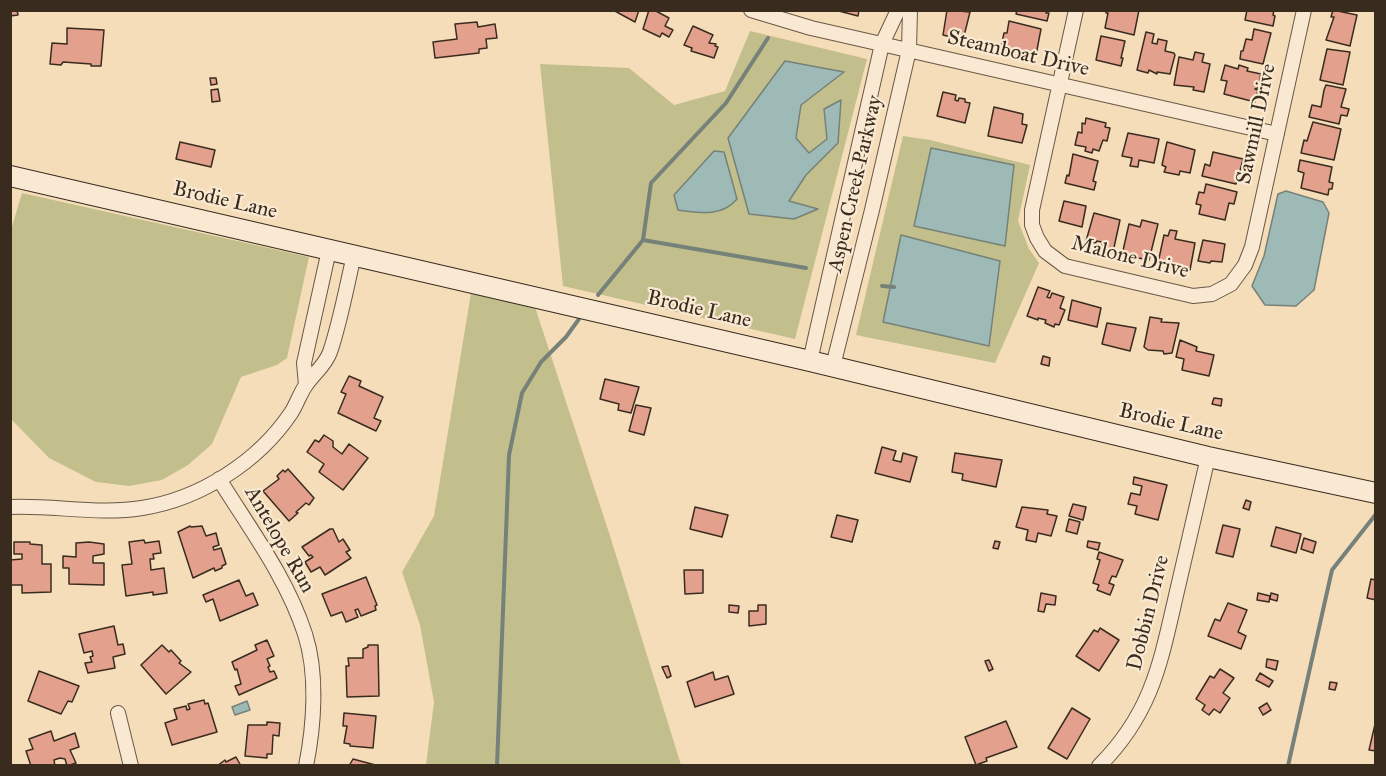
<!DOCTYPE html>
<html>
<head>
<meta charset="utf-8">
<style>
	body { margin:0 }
	#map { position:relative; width:1386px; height:776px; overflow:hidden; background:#f6ddba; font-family:"IM FELL Great Primer",serif }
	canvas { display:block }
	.frame { position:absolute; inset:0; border:12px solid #392c1e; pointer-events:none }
</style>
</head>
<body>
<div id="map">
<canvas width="1386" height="776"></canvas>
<div class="frame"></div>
</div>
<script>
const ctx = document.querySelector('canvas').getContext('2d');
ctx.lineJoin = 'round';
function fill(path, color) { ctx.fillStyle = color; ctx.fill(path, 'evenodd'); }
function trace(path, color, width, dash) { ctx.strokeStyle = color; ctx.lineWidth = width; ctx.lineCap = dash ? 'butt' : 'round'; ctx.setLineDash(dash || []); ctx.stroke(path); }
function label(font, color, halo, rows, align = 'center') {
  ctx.font = font + ' "IM FELL Great Primer",serif'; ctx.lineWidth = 4.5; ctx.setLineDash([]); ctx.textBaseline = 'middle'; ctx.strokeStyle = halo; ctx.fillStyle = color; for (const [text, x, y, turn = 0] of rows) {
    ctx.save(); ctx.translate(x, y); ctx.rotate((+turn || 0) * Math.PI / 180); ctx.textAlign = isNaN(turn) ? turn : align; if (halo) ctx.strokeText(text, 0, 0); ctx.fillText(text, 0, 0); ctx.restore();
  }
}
fill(new Path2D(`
	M750,31L867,59L795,339L563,286L540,64L629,68L674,105L725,91Z
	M903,136L930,140L1030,165L1018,221L1029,249L1039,263L995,363L856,335Z
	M22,193L309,257L287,358L277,365L241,377L212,444L188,465L162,480L129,486L96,482L49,458L11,419V230Z
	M471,293L535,307L611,539L681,765H426L434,702L420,625L402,572L434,516Z`), '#c2bf8c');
const water = new Path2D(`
	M785,61L844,72L801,105L796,138L809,153L827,139L824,109L841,100L838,143L806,175L789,201L818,209L794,219L749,214L728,138Z
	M931,148L1014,165L1005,246L914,226Z
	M714,151L724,152L737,199C722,217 700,213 678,210L674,195Z
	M1286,191L1323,202L1329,213L1314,290L1296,306L1265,305L1252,286L1264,256L1278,194Z
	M901,235L1000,261L989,346L883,322Z
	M247,701L250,710L235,715L232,707Z`);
fill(water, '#9ebab6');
trace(water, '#768179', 1.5);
trace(new Path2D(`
	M643,240L651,183L726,103L768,38
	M882,286L894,287
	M598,295L643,240L806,268
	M497,766L509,455L522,393L541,362L566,337L579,319
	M1288,766L1332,570L1376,514`), '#768179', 4);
const building = new Path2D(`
	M10,10H17L18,15L10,16Z
	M613,10H639L635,22Z
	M649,10H654L669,18L665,26L673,30L669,37L662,33L660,37L643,29Z
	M835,10H859L858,16Z
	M947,10L970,12L963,40L943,35Z
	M1017,10H1047L1046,13H1049L1047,21L1016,14Z
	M1106,10H1139L1134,35L1105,28L1108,13H1106Z
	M1247,10H1274L1273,15L1275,16L1273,26L1245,20Z
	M1333,10L1357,15L1350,46L1326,40L1333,20L1334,17H1331Z
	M1009,21L1041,29L1036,55L1001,47L1004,33H1007Z
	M477,22L478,27L495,24L497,38L486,39L487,48L479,49V53L435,58L433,42L457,39L455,24Z
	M693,26L713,35L709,43L716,44L715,46L718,47L714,58L691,51L692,48L684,45Z
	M67,28L104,30L101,66H91V64L63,62L61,65L50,64L52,43L67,44Z
	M1254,29L1271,33L1263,64L1240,59L1241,51H1243L1246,39L1252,40Z
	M1146,32L1154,34L1152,43L1157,44L1158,39L1167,41L1165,51L1174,53L1175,55L1170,74L1157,72V74L1149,70L1148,73L1137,70Z
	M1101,36L1125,41L1121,58H1123L1121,66L1096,60Z
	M1327,49L1350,52L1343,85L1320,80Z
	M1195,52L1204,54L1202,62L1210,64L1204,92L1193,90L1194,87L1174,85L1179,57L1193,60Z
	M1225,65L1238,69L1239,65L1248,68L1247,71L1261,74L1258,88L1255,89L1258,90L1255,102L1224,94L1227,81L1221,80Z
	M210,78H216L217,84L211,85Z
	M1326,85L1346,89L1341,107L1349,109L1347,116L1341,115L1339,124L1309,117L1312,105L1321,107L1324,90Z
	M218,89L220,101L212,102L211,90Z
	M943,92L956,95L955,100L958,101L959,98L965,99V102L970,103L965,123L937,116Z
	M994,107L1023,114L1022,124L1027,125L1022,143L988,136Z
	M1086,118L1106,123L1105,127L1110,128L1107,141L1103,140L1099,151L1093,149L1092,153L1085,151L1086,147L1075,145L1078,132L1082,133V123L1085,124Z
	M1313,122L1341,129L1334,160L1301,153L1304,140L1307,141Z
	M1128,133L1159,139L1154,163L1139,160L1138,167L1130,166L1132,158L1122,156Z
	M180,142L215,150L211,167L176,159Z
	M1167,142L1195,150L1190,173L1180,171L1179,175L1164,172L1166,167L1162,165Z
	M1213,152L1243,159L1240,171H1238L1237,173H1239L1236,184L1202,176L1205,164L1210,166Z
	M1073,154L1098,161L1093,181L1096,182L1094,190L1065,183L1067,175L1069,176Z
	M1300,160L1332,167L1329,182L1333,183L1332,189H1329L1328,195L1301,188L1304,173L1298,171Z
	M1206,184L1237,192L1234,204L1229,203L1225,220L1199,214L1201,205L1196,204L1199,192L1204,193Z
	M1064,201L1086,206L1082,227L1059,221Z
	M1094,213L1120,220L1113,252L1101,250L1102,242L1096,241V243L1086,241Z
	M1142,220L1158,224L1149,260L1122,255L1129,224L1140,227Z
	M1170,230L1177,231L1175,239L1195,243L1190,270L1166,267V265L1158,263L1164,235L1168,236Z
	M1203,240L1225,244L1222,262L1211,261L1210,263L1198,261Z
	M1038,287L1050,291L1047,297L1050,298L1052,293L1064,297L1060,308L1065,310L1059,325L1055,324L1054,327L1045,323L1046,320L1038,318V320L1027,316Z
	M1072,300L1101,308L1097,327L1068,320Z
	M1150,317L1162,319L1161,322L1179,323L1172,353L1164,354L1163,351L1148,350L1144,347Z
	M1107,323L1136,328L1130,351L1102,344Z
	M1180,340L1197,347L1196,351L1214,355L1209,376L1182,370L1184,359L1176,357Z
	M1043,356L1050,358L1049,366L1041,364Z
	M349,376L361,381L359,386L383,397L374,418L381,421L376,431L338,413L346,394L341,392Z
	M605,379L639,387L631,413L618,410L619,404L600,399Z
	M1214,398L1222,399L1221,406L1212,404Z
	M636,405L651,408L644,435L629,431Z
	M324,435L333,441V447L342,454L349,444L368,458L343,490L319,472L324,464L307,452L315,440L319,442Z
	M882,447L896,451L893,460L901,462L903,453L917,457L910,482L875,473Z
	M955,453L1002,460L996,487L962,480L963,474L952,472Z
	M288,469L314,498L309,505L306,503L296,512L298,513L289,521L263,491L279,479L277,476L283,470L285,472Z
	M1134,477L1167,485L1158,520L1135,514L1137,506L1128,504L1131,493L1140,495L1142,486L1133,484Z
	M1246,500L1251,502L1249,510L1243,508Z
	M1073,504L1086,507L1083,520L1069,516Z
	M695,507L728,515L722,537L690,529Z
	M1022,507L1048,510L1047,514L1057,516L1051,536L1038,533L1036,542L1026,540L1028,530L1016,527Z
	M837,515L858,520L852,542L831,537Z
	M1069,519L1080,522L1077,534L1066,531Z
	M1223,525L1240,529L1233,557L1216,553Z
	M190,526L191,527L202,526L206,536L216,533L219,545L213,547L214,550L221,548L226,564L222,566V568L215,571L214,568L193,578L178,532Z
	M1276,527L1301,534L1296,553L1271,546Z
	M330,529H333L339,542L343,539L350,550L346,552L351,558L325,575L320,567L311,572L305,562L313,557L311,555L309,556L302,547Z
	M1304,538L1316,542L1313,553L1301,549Z
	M144,540L145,543L159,541L161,553L153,554L154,559H150L151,570L164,568L167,593L153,595V592L126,596L122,565L132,564L129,542Z
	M995,541L1000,542L998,549L993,548Z
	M1088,541L1100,543L1098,550L1087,547Z
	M14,542H30V544L42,545V564H51V592L22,593V585H11L10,560L22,559V554H14Z
	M89,542L104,544V554L93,556V563H104V585L69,584V568H63V556L76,557V543Z
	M1099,552L1123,560L1116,577L1112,576L1109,583L1114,585L1110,595L1097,590L1099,585L1093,583L1100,560L1097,559Z
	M684,570H703V593L685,594Z
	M366,577L377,605L375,606L376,610L361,616L358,609L355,610L358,617L346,622L342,612L331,616L322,594Z
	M1371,579L1376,580V600L1367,598Z
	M239,580L246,596L253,593L258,605L220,621L213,599L206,602L203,595Z
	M1041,593L1056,596L1055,605L1046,604L1044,612L1038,611Z
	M1258,593L1270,596L1269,602L1257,600Z
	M1271,593L1278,595L1277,601L1270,599Z
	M1228,603L1247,610L1238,632L1246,636L1241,649L1208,636L1215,619L1220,621Z
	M729,605L739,606L738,613L729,612Z
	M758,605H766V624L749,626V611H758Z
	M114,626L118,645L123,644L125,654L113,657L115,668L88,673L85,663L92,662L90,657L93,656L92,651L84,653L79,634Z
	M1100,628L1119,640L1099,671L1076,656L1094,630L1098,632Z
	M267,640L274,656L267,659L270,666L268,667L270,672L274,671L277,678L239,695L235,686L241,684L237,669L235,670L232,662L257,650L255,645Z
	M162,645L169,652L171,650L181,661L179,663L191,672L166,694L141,665Z
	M368,645H378L379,696L347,697L346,666H349L348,658H363V649L368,647Z
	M1267,659L1278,661L1276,670L1266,667Z
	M989,660L993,669L989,671L985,661Z
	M668,666L671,676L667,678L662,667Z
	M1220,669L1234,678L1223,693L1230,698L1220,713L1214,709L1209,715L1202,710L1205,705L1196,699L1210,676L1214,678Z
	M39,671L79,686L72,702L68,701L61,714L28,701Z
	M713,672L715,680L728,676L734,694L695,707L687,682Z
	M1260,673L1273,681L1269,687L1256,680Z
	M1330,682L1337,683L1335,690L1329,689Z
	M204,700L205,704L208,703L217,732L172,745L165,723L177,719L174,709L186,706L187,710L190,709L188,704Z
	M1267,703L1271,710L1263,715L1259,708Z
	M1072,708L1090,719L1067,759L1048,748Z
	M344,713L376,716L373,748L350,746V744L344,743L347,726H343Z
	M1376,720V751L1369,750Z
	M1006,721L1017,747L986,758L987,761L976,765L965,737Z
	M267,722L280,723L279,736L273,735L272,754H267V758L245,756L248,725H267Z
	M51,731L54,741L75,733L79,747L70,750L76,763L67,766L65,759L60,758L54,760L55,766H31L26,751L33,749L29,739Z
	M236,757L241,766H217L225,760L226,762Z
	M353,759L379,766H349Z`);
fill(building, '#e2a08d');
trace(building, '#392c1e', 1.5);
const street = new Path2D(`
	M751,10L811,28L1277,134
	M1076,10L1032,210V225L1037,238L1045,251L1065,266L1193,296L1212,294L1231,284L1245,265L1252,247L1304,10
	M810,361L882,44L898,10
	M833,366L872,210L909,50L910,10
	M306,385L304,363L329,250
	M219,479C250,529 287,578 305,634C318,674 314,726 306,766
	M10,507C55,505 98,515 142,508C200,499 258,462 291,413C297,404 300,393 306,385C314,373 325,366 330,352C340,323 347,285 354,255
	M118,713L131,766
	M1099,766C1154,711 1161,659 1178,587C1188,544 1198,500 1208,457`);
const secondary = new Path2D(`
	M10,176L810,361L1208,457L1376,493`);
trace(street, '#685845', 16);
trace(secondary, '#392c1e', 22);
trace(street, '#f9e9d2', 14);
trace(secondary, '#f9e9d2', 20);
label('21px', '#392c1e', '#f9e9d2', [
	["Steamboat Drive",1018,54,13],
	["Sawmill Drive",1257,124,-78],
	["Aspen Creek Parkway",856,184,-77],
	["Brodie Lane",225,201,13],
	["Malone Drive",1130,258,14],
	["Brodie Lane",699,310,13],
	["Brodie Lane",1171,423,13],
	["Antelope Run",279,540,60],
	["Dobbin Drive",1149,613,-76]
]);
</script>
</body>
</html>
